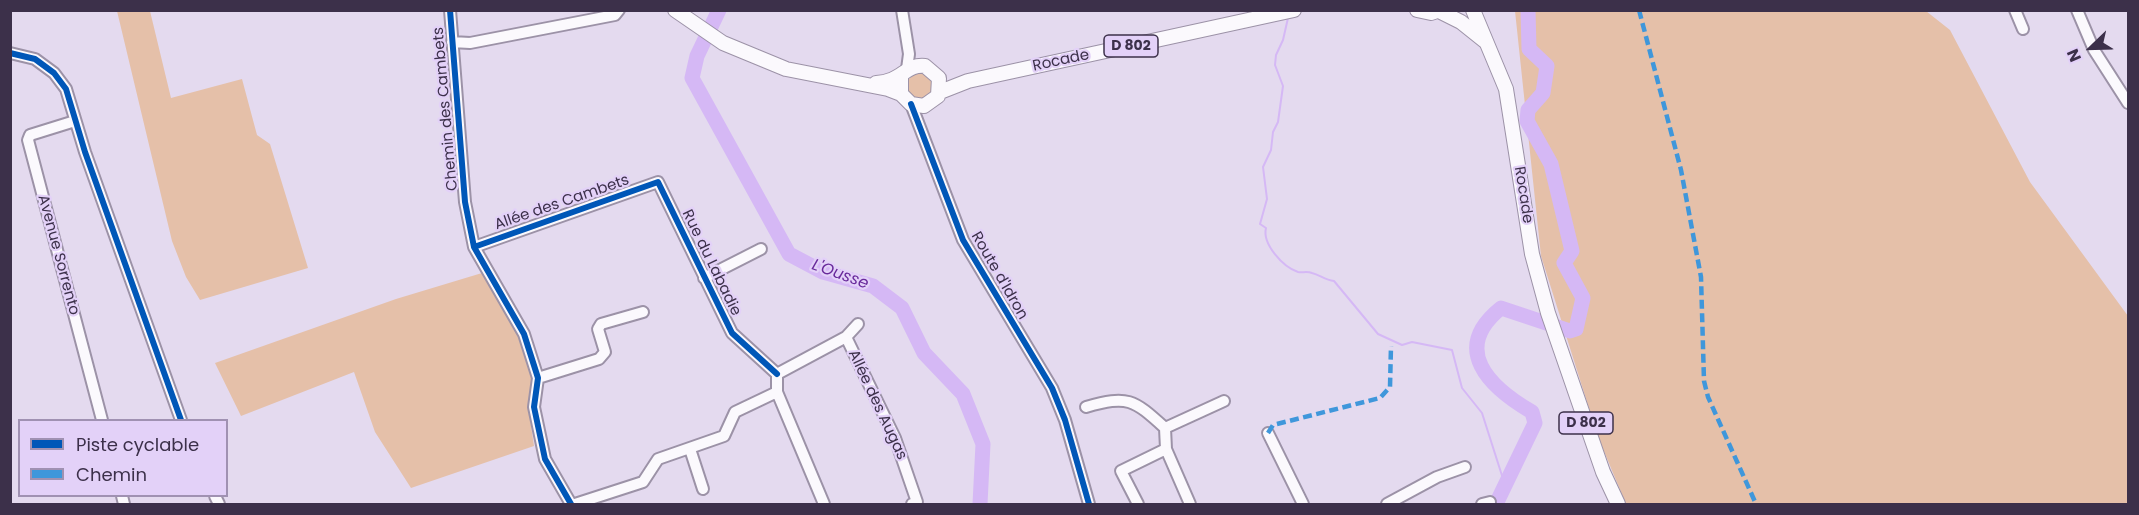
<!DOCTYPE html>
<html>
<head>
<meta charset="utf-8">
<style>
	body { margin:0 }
	#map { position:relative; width:2139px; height:515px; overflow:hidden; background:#e4daef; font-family:Poppins,sans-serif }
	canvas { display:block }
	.frame { position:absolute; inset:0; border:12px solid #3c304a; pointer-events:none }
	.legend { position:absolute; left:18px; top:419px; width:210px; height:78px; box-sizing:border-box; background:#e3d1f8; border:2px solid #a091b2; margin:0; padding:8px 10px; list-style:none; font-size:18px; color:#3c304a }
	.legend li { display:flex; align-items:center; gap:12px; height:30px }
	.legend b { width:30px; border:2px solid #a091b2 }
	.north { position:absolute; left:2061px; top:18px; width:60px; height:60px; -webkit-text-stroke:4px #e3d1f8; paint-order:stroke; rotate:247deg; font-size:16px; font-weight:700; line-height:24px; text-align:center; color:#3c304a }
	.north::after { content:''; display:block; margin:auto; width:21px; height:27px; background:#3c304a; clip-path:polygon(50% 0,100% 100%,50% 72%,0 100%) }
</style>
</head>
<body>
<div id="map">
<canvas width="2139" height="515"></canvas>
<div class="frame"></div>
<ul class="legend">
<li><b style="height:8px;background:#0057b8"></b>Piste cyclable</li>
<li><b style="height:8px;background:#3f97db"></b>Chemin</li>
</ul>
<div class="north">N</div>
</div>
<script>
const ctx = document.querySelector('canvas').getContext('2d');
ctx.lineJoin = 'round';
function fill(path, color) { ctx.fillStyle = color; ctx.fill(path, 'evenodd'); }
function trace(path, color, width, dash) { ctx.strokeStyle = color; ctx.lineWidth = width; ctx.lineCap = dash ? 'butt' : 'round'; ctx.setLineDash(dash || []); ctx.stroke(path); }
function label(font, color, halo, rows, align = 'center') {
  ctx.font = font + ' Poppins,sans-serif'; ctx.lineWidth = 4.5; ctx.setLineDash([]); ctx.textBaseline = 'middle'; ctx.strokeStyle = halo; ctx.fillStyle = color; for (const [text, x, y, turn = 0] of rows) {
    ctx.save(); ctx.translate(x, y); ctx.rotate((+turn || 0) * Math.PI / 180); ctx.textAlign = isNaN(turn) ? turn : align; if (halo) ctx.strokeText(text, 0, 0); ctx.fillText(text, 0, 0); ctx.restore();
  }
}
fill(new Path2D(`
	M117,11H150L171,98L242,79L257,135L270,144L308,268L200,300L186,277L172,241Z
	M1515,11H1926L1950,30L2030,182L2128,316V504H1626L1598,437L1541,256Z
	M915,72H926L935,83L928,101L909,99L905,84Z
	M482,273L520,333L536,381L529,412L534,446L411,488L375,432L354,372L241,416L215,363L396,299Z`), '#e5c0a9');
trace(new Path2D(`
	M1288,18L1283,40L1276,55L1275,65L1283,86L1278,122L1273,132L1271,150L1263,167L1267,199L1260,224L1266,228C1262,244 1283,267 1298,272C1302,273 1307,271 1312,273C1320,275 1325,280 1334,281L1378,334L1402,345L1412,342L1452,350L1462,388L1482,413L1505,485`), '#d5b8f5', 2);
trace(new Path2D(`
	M719,10L697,56L692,78L789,254L823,272L873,286L902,308L924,353L963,394L983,444L980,504
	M1496,504L1535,423L1532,412C1489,387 1450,349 1501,308L1570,331L1576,329L1583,298L1564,263L1572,251L1551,164L1527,121L1528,110L1543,93L1547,66L1529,49L1528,10`), '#d5b8f5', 15);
const minor = new Path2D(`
	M450,10L465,202L474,247L524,334L538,378L534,407L545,459L571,504
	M902,10L909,54L907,69
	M2015,10L2023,29
	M2077,10L2094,50L2128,103
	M452,42L470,43L615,15L619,10
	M10,53L35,59L54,73L66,89L85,152L181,420
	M911,104L963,240L1052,388L1065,420L1089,504
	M75,121L30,135L28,140L102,420
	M474,247L658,182L732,333L777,374
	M704,278L761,249
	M846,337L895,438L917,502L912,504
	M538,378L599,359L605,352L598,329L601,324L643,312
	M777,392L824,504
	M1086,407C1128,395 1133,399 1165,428L1166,449L1190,504
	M1165,428L1224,401
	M1268,433L1303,504
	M690,449L703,489
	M122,496L124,504
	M215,496L219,504
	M575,504L643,482L658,459L724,436L735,412L777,392V374L846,337L858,324
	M1138,504L1121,471L1166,449
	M1387,504L1437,477L1465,467
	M1482,504L1490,502`);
const major = new Path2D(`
	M675,10L723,43L786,69L888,89L901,94
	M1417,10L1431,13L1440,10
	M1473,10L1506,89L1532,254L1548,313L1603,472L1618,504
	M1439,11L1461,22L1486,42
	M876,83C902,82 905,64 925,66L939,78L938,96L924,106L911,104L901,94V77
	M940,92L968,81L1294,10`);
trace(minor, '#9c92a7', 14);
trace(major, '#9c92a7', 16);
trace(minor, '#fbf9fd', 10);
trace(major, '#fbf9fd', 14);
trace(new Path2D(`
	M1639,10L1681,170L1701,277L1704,381L1708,397L1756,504
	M1268,433L1273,425L1380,398L1390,387L1391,346`), '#3f97db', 4.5, [9, 4.5]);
trace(new Path2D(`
	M450,10L465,202L474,247L524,334L538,378L534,407L545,459L571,504
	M10,53L35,59L54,73L66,89L85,152L181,420
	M911,104L963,240L1052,388L1065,420L1089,504
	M474,247L658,182L732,333L777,374`), '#0057b8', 6);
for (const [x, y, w] of [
	[1131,46,54],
	[1586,423,54]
]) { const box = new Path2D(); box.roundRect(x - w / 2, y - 11, w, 22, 4.5); ctx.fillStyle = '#e3d1f8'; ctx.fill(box); trace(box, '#3c304a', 1.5); }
label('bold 14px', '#3c304a', null, [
	["D 802",1131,46],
	["D 802",1586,423]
]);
label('15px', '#3c304a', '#e3d1f8', [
	["Rocade",1061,61,-12],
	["Chemin des Cambets",446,109,-95],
	["Rocade",1523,195,81],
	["Allée des Cambets",562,203,-19],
	["Avenue Sorrento",58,255,75],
	["Rue du Labadie",711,263,64],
	["Route d'Idron",999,276,60],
	["Allée des Augas",877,405,65]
]);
label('italic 16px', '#692a9b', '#e3d1f8', [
	["L'Ousse",840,275,20]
]);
</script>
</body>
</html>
